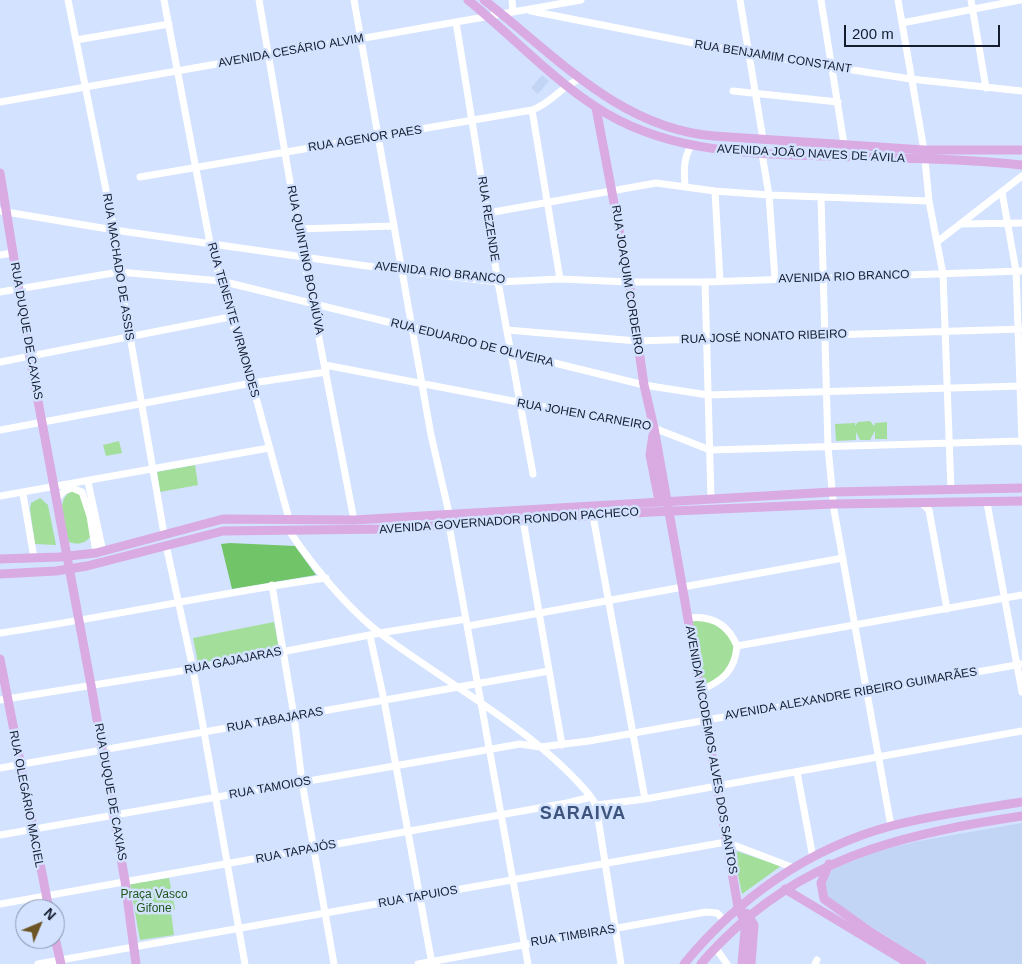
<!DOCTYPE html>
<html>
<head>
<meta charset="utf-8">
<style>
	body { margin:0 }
	#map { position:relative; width:1022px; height:964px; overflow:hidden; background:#d2e2ff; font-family:Arial,sans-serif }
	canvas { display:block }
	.north { position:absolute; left:15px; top:899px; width:50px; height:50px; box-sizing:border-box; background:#d2e2ff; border:1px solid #8693ab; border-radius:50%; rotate:45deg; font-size:14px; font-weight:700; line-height:20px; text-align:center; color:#141d2e }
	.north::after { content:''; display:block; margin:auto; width:18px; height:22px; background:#6c5424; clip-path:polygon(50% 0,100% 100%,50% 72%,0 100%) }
	.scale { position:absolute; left:844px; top:25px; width:156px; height:22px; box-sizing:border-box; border:2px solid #141d2e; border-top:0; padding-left:6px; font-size:15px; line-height:18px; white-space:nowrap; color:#141d2e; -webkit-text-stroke:4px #d2e2ff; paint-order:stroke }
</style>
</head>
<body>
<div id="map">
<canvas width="1022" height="964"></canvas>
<div class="north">N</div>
<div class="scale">200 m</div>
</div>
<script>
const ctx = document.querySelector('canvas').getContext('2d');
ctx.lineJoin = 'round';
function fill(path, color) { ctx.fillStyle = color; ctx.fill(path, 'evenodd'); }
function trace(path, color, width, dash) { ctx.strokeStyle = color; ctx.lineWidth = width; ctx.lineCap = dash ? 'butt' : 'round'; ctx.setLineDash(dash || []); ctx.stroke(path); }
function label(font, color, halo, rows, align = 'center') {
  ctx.font = font + ' Arial,sans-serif'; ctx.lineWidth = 5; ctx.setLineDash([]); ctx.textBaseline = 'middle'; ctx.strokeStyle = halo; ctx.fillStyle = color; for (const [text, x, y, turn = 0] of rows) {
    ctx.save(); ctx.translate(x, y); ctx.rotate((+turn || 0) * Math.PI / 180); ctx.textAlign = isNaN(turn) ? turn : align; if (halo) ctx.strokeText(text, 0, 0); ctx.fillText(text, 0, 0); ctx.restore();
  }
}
fill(new Path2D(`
	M542,75L549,81L538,94L531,88Z
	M1022,823V964H930L831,901L824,889L826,877L833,869L878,851L919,841Z`), '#c3d5f5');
fill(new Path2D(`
	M870,421L874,426L875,423L887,422V439H875V431L870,440H860L856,432V440L836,441L835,424L855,423V426L858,422Z
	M119,441L122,453L106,456L103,445Z
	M195,465L198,485L160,492L157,472Z
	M74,490L80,493L85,503L91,536C85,544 78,545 69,542C65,526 53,498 74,490Z
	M40,498L48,505L56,545L35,544L30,509L31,503Z
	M709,619L723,629L735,645L732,668L703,687L692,621Z
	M274,622L279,649L198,663L193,638Z
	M733,850L781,866L742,894Z
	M169,878L175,909L171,912L174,935L140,940L130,884Z`), '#a3df9b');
fill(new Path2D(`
	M230,543L295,546L316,575L232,589L221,544Z`), '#71c467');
trace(new Path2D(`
	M68,0L114,230L119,272L164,534
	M164,0L210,243L230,317L252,383L289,519
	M259,0L298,229L354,520
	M354,0L431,435L449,513
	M512,0L513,12
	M740,0L763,139
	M821,0L844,144
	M898,0L924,150L929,201L943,274L951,490
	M971,0L986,88
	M531,11L749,54L911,79L1022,91
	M456,22L498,282L533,474
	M902,23L1020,0
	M76,40L169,24
	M733,91L838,102
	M0,102L581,0
	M532,110L560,279
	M762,154L769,195L775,279
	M140,177L532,110C552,103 561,86 580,79
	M685,186C684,172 683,159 691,146
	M715,191L720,281
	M1002,192L1016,271L1022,442
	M821,197L828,447L834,510L891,826
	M0,211L114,230L402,271L498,282L560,279L629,282H705L1022,271
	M488,213L656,183L715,191L769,195L929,201
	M960,224L1022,223
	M298,229L393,226
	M937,242L1022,176
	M0,255L13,253
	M705,282L711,499
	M0,292L119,272L221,281L644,385L708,395L1022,386
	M507,330L637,341L1022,329
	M0,362L230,317
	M325,365L654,428L710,450L1022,441
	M0,430L252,383L326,372
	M88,482L103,552
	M23,494L34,558
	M0,496L269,448
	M56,500L64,491L72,488L82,492L90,516L96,553
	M920,502L929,510L947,609
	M987,503L1022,692
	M593,516L645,799
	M523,520L562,745
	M449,525L528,964
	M290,532C312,565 349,610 381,634C449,685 537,731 591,797L596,805L621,964
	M166,545L193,669L245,964
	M272,585L294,716L302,782L334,964
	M688,618C711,615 728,624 737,646C735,671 722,681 701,690
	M468,626L843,558
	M0,633C109,617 217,593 326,578
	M370,636L384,700L432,964
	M737,646L1022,595
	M0,700L193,669L380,633L466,619
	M0,768L549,671
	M797,772L813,858
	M596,805L645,799L1022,731
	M0,835L520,744L540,747L589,741L1022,664
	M0,904L567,803L591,797
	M715,947L727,964
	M38,964L726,842L794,868
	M418,964L706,912L717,913L724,920
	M815,964L817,960`), '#fff', 7);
trace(new Path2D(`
	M468,0C510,34 551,78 596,107C664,152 743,153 822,156C888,158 956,158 1022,165
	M484,0C555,55 619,128 714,136L924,150H1022
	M596,108L629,282L644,385L654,428L681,579L738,907L744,921L745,930L742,964
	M0,173L30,358L91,685L125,881L136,964
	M653,435L650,455L659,501
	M0,559L59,557L96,553L223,519L354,520L832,492L1022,488
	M0,574L56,571L87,566L223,531L387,529L651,512L834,504L1022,501
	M0,659L49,909
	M829,864L821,883L824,899L869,931L922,964
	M785,889L910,964
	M746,913L754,925L751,964
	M55,938L61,964
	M684,964C737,899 809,848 891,826C933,815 978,809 1022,802
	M701,964C712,950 725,938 738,926C820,852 916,832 1022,816`), '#daaae2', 9);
label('12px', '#141d2e', '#d2e2ff', [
	["AVENIDA CESÁRIO ALVIM",291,51,-10],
	["RUA BENJAMIM CONSTANT",773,57,9],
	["RUA AGENOR PAES",365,139,-9],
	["AVENIDA JOÃO NAVES DE ÁVILA",811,154,3],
	["RUA REZENDE",488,219,81],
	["RUA QUINTINO BOCAIÚVA",305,260,79],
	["RUA MACHADO DE ASSIS",118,267,81],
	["AVENIDA RIO BRANCO",440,273,6],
	["AVENIDA RIO BRANCO",844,277,-2],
	["RUA JOAQUIM CORDEIRO",627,280,81],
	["RUA TENENTE VIRMONDES",233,320,74],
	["RUA DUQUE DE CAXIAS",26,331,80],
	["RUA JOSÉ NONATO RIBEIRO",764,337,-2],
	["RUA EDUARDO DE OLIVEIRA",472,343,14],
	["RUA JOHEN CARNEIRO",584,415,10],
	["AVENIDA GOVERNADOR RONDON PACHECO",509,521,-4],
	["RUA GAJAJARAS",233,661,-11],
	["AVENIDA ALEXANDRE RIBEIRO GUIMARÃES",851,694,-10],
	["RUA TABAJARAS",275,720,-10],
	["AVENIDA NICODEMOS ALVES DOS SANTOS",711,750,80],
	["RUA TAMOIOS",270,788,-10],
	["RUA DUQUE DE CAXIAS",110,792,80],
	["RUA OLEGÁRIO MACIEL",26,799,79],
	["RUA TAPAJÓS",296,852,-11],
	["RUA TAPUIOS",418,897,-10],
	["RUA TIMBIRAS",573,936,-9]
]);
label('12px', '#20571a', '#d2e2ff', [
	["Praça Vasco",154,895],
	["Gifone",154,909]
]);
ctx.letterSpacing = '1px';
label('bold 18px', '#3e547c', '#d2e2ff', [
	["SARAIVA",583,814]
]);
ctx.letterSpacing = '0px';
</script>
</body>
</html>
